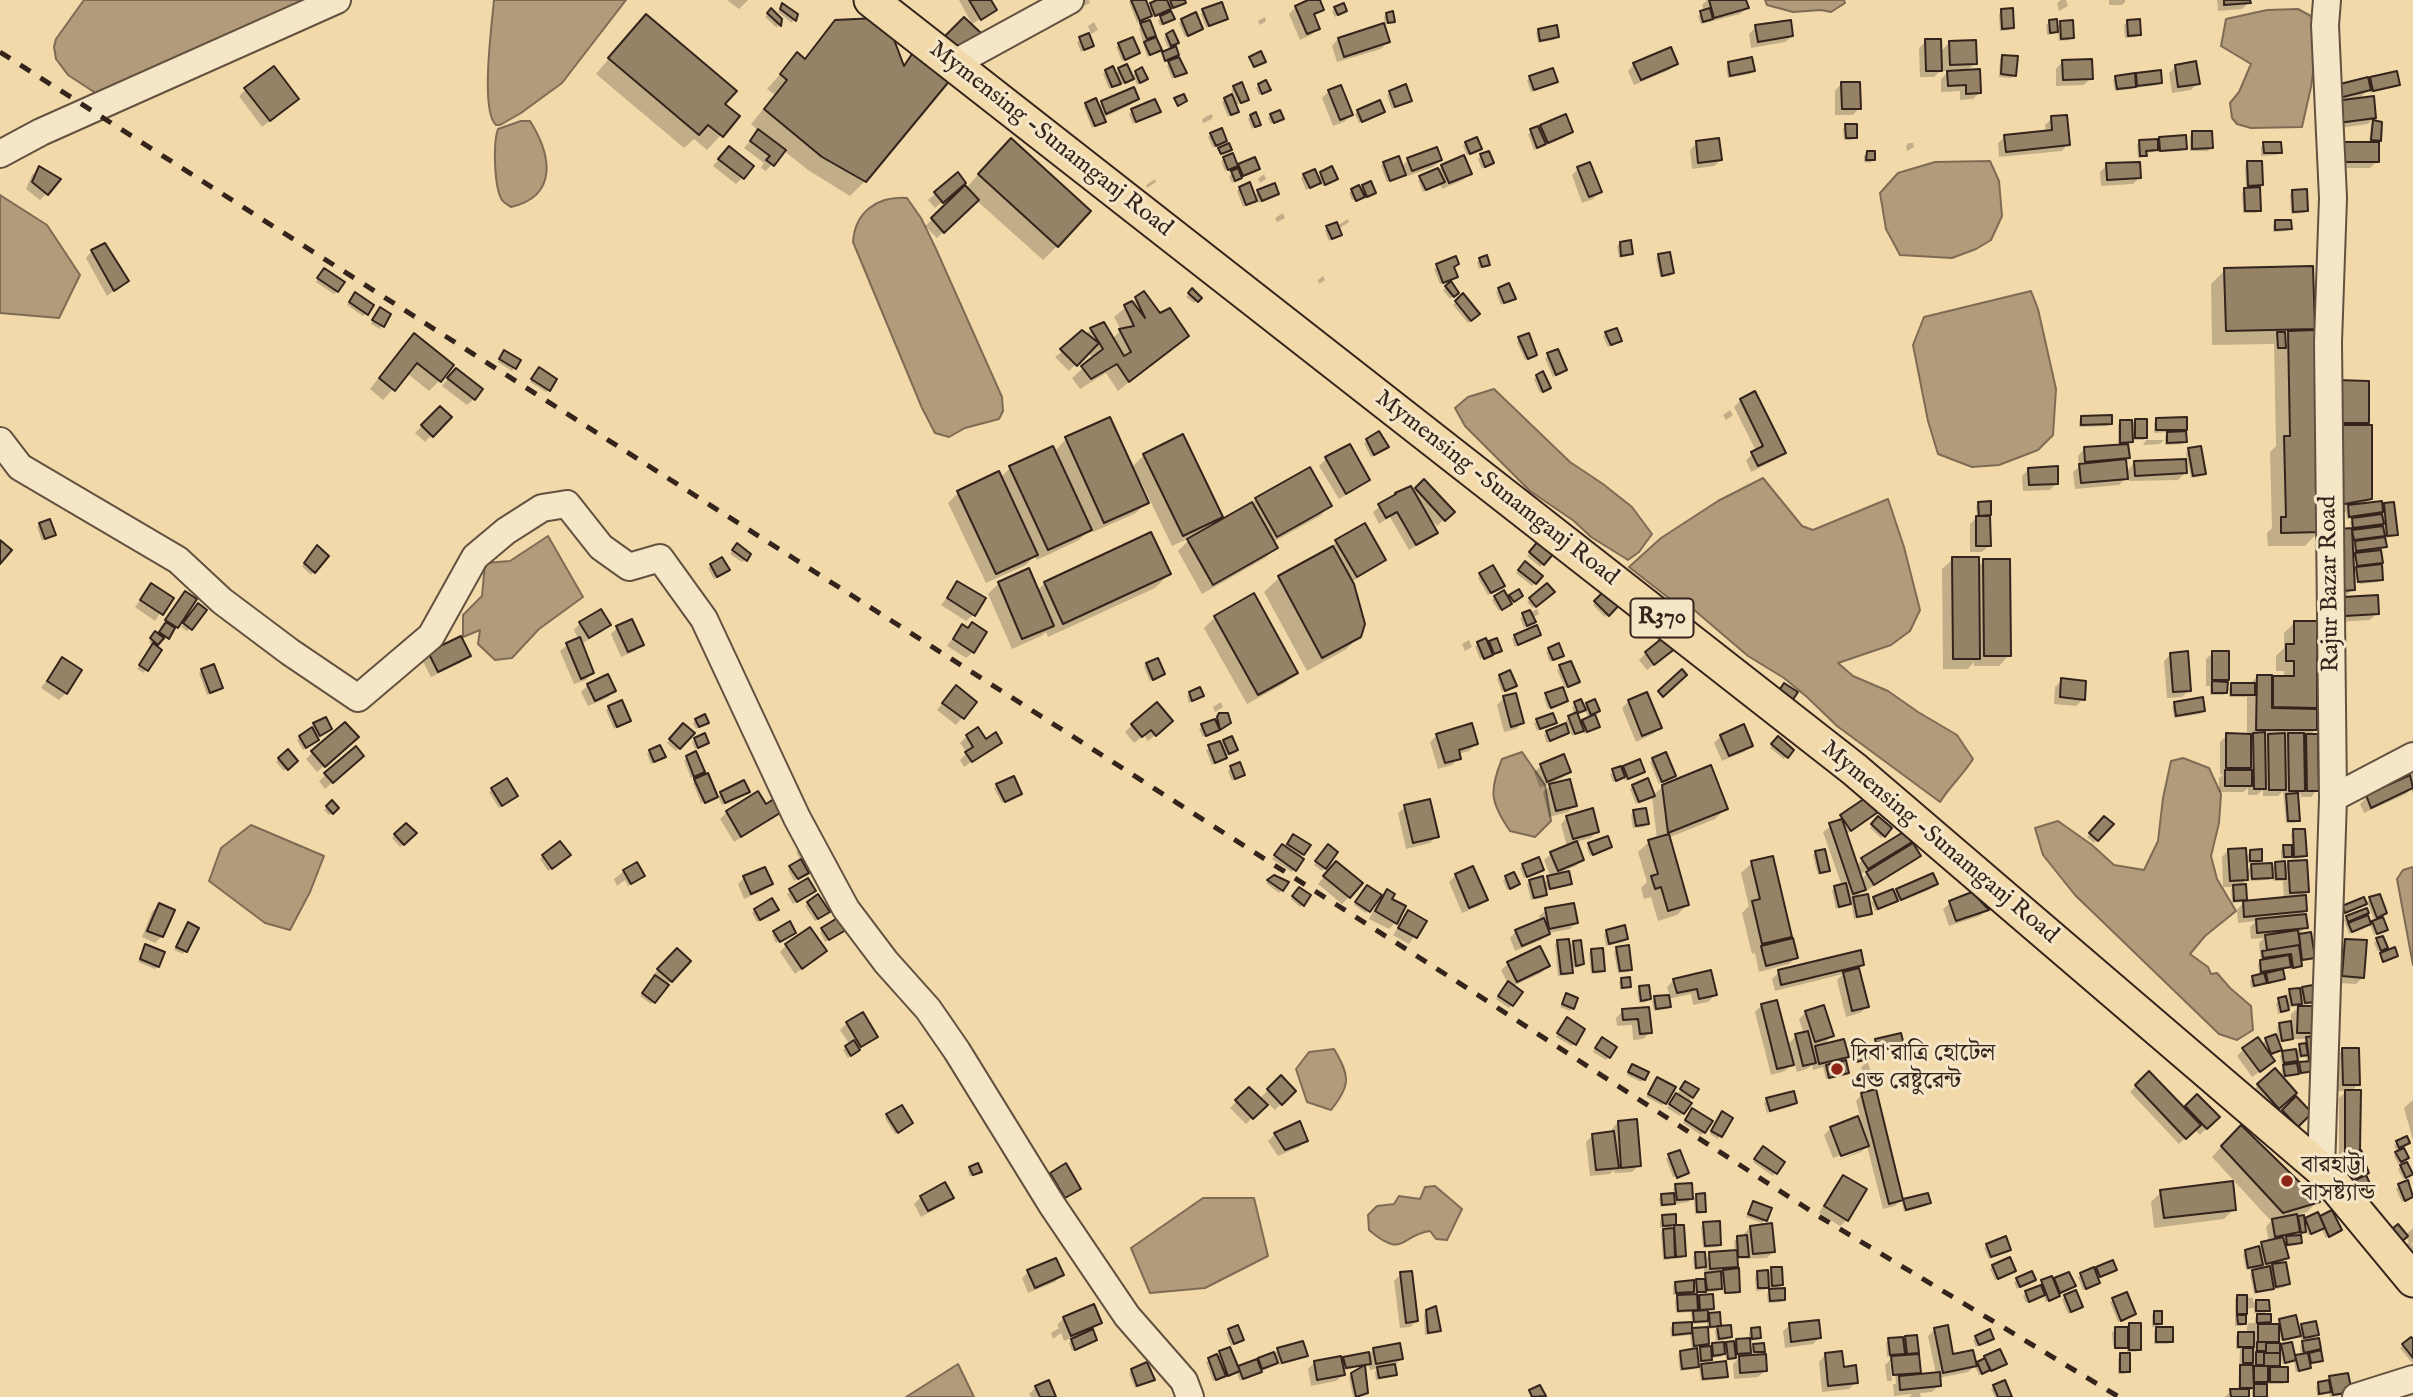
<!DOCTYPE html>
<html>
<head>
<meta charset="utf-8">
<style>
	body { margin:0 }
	canvas { display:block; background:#f1d9aa }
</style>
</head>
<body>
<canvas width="2413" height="1397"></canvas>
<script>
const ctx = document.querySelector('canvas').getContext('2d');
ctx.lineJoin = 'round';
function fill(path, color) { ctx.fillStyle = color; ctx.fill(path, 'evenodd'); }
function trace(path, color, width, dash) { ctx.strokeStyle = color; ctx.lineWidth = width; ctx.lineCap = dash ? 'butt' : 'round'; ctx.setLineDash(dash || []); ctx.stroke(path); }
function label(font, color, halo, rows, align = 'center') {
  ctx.font = font + ' "IM FELL English","Noto Serif Bengali",serif'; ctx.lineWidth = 6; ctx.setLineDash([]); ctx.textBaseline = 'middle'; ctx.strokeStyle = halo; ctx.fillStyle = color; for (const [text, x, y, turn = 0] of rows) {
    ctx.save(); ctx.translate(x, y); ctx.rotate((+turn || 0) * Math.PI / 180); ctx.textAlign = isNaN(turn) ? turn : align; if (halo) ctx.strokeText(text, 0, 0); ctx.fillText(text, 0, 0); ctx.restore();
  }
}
const water = new Path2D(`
	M84,0H309L97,94L68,75L56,59L54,47L56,39Z
	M494,0H626L562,83L521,113L500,125H496C480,111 492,24 494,0Z
	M1765,0H1844L1845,3L1831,12L1821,10L1793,12L1767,5Z
	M2298,9L2320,21L2311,87L2302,127L2251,128L2237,124L2232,118L2230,103L2239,92L2251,64L2221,46L2226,19L2267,10Z
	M521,121H530C551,154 559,196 511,207C508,205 504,203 502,200C494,187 493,143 498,129Z
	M1990,161L1999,181L2002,216L1991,240L1976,249L1952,258L1900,255L1886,229L1880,193L1898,173L1935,162Z
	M0,195L47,225L80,275L59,318L0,313Z
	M907,198L921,218L936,249L1002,397L1003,411L999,419L965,428L949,437L935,433L922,408L853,242C855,212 877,196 907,198Z
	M2031,291L2038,309L2056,389L2053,435L2038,450L1999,465L1972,467L1938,454L1928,421L1913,345L1924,317Z
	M1494,389L1570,462L1603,484L1632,507L1652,534L1639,552L1628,560L1591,537L1574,521L1530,491L1465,426L1455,408L1468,397Z
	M1763,478L1802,526L1813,530L1888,499L1904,547L1920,610L1910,631L1891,645L1838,663L1853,676L1888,691L1918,712L1957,735L1973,759C1963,775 1950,786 1940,802L1837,726L1807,697L1784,678L1748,656L1693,609L1675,603L1629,567L1661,538L1718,501Z
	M548,536L583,597L539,629L512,658L495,660L478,644L480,630L463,637V615L482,596L485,563L510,561Z
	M1522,752L1545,785L1551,821L1535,837L1510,831C1490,802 1489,791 1502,759Z
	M2183,758L2209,768L2221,794L2219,823L2211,856L2217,879L2236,911L2205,936L2190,954L2208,967L2211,974L2217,973L2230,988L2251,1006L2253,1030L2237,1040L2219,1034L2075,895L2043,855L2035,828L2058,821L2092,845L2114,865L2144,870L2158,841L2163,798L2171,761Z
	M251,825L324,856L310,892L290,930L265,923L209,881L221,848Z
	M2413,867V965L2397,879L2403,870Z
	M1334,1049C1350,1076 1351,1085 1331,1110L1307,1102L1296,1069L1309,1052Z
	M1435,1186L1462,1209L1447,1240L1436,1239L1430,1231C1400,1235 1404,1260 1369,1230L1368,1215L1377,1206L1394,1204L1399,1196L1420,1199L1425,1187Z
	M1203,1198H1254L1268,1256L1205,1288L1150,1293L1131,1248Z
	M958,1364L974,1397H906Z`);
fill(water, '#b19b7a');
trace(water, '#7f6b54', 2);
fill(new Path2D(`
	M727,0H748L739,9Z
	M959,0H989L995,10L972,24Z
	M1078,0H1089L1090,3L1072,12Z
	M1131,0H1144L1147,8L1162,0H1183L1184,2L1137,23L1129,2Z
	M1312,0H1318L1322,9L1313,17L1318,28L1311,35L1300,40L1289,14L1296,7Z
	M1707,0H1745L1747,8L1740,14L1701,24L1698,16L1704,12L1702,5Z
	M2061,0H2066L2068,6L2059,11L2057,3Z
	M2109,0H2125V2L2122,5H2109Z
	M2217,0H2249V2L2242,9L2218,11Z
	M782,5L796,14L792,23L778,12Z
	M1335,8L1345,11L1335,17L1332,11Z
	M771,10L780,19L777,28L765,17Z
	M1203,11L1226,18L1206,28L1201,14Z
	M2002,11L2012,27L2010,30L2000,31L1999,14Z
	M1386,14L1393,21L1383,26L1388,42L1381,49L1337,62L1332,46L1338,39L1385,24L1384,17Z
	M1265,17L1266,21L1260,25L1258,21Z
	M1161,18L1173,19L1160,26L1158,20Z
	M1182,20L1201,29L1185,37L1179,23Z
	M836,22L902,66L915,53L865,181L850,196L808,170L783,150L766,171L761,168L764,163L744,148L759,131L751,124L775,95L767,89L797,55L803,60Z
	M1094,22L1098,30L1091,34L1088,26Z
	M1149,22L1160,50L1147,57L1139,28Z
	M2049,22L2056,28L2061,23L2072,38L2069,40L2059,41L2058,29L2053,34L2047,35L2046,25Z
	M2127,22L2139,34L2136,37L2125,38L2124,25Z
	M1756,27L1792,36L1785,42L1751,48L1749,34Z
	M1539,30L1557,37L1554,40L1538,43L1536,33Z
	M632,31L738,117L707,150L694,139L684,148L596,74Z
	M1167,35L1177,43L1169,50L1164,38Z
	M1088,36L1092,46L1081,52L1077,42Z
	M1926,41L1940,52L1950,42L1975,63L1967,71L1980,92L1973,99L1960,100V91L1941,92V79L1949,71H1943V68L1934,77H1920L1919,48Z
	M1119,45L1138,53L1122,61L1116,47Z
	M2003,57L2014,75L2011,78L1999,77L2000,59Z
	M2062,62L2091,78L2084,85L2056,86V69Z
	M1169,63L1184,72L1172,79L1167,66Z
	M1634,64H1676L1669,70L1634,85L1628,71Z
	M1729,64L1753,71L1750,74L1728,78L1726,67Z
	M2176,66L2198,83L2191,90L2172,93L2169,73Z
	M1119,70L1131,77L1136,72L1146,79L1137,85L1134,76L1129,81L1122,84L1120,81L1109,89L1103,74L1106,71L1115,74Z
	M2137,75L2160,83L2158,85L2135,88V86L2131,89L2115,91L2113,80L2116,77L2133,78Z
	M1530,77L1556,82L1531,92L1527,80Z
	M2371,79L2398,84L2395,87L2370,93L2369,89L2358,100L2375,117L2368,124L2332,129L2329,104Z
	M1841,84L1859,108L1853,115H1835V91Z
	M1259,85L1268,90L1259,95L1256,88Z
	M1234,87L1247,99L1235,106L1237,111L1228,117L1222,102L1234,95L1231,90Z
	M246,89L290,106L262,127L239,96Z
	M1329,91L1351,115L1344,122L1333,126L1322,98Z
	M1390,92L1410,100L1392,109L1387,95Z
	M1137,98L1130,105L1103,118L1104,121L1101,124L1092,128L1084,107L1086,104L1098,107L1102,103Z
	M1132,111L1159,112L1133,124L1129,114Z
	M1358,111L1383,112L1359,123L1355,114Z
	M1212,114L1213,117L1210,120L1203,123L1202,120L1205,117Z
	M1271,115L1282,118L1271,124L1268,118Z
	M1251,116L1259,124L1252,129L1248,119Z
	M2052,118L2068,144L2062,151L1999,157L1998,143L2005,137L2046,132L2045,125Z
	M2371,122L2380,123L2377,161L2370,168H2333L2369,144Z
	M1541,126L1571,131L1564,138L1534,150L1528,134Z
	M1846,126L1855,137L1852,140H1844L1843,129Z
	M2193,133L2211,148L2208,151H2190V136Z
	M1211,134L1225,141L1213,148L1208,137Z
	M2160,138L2185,149L2182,151L2158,152L2157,149L2154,152L2145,153L2142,158H2138L2137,145L2140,142L2157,141Z
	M1466,143L1480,149L1467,155L1463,146Z
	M1697,143L1721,160L1714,166L1692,169L1690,150Z
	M1909,143H1913L1914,147L1907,151L1906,146Z
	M2264,144L2280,152L2277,155L2261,156V147Z
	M1867,153L1873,160L1870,163L1864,162V156Z
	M722,155L742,178L736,184L713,166Z
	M996,155L1057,246L1043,260L976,200L937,238L925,226L966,188Z
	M1232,155L1236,167L1225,171L1221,161Z
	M1481,156L1492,163L1482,169L1478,159Z
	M1254,159L1258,169L1232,183L1229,176L1242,168L1239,166Z
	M1408,160H1440L1433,167L1405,177L1404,175L1387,182L1381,166L1384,163L1401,167Z
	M2248,163L2261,185L2258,188L2259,210L2256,213H2243L2242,193L2246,189L2245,166Z
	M2107,165L2139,178L2133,184L2101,186L2100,172Z
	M1442,166L1470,173L1463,180L1442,189L1440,184L1423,192L1418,180L1438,171Z
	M39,168L47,193L40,200L26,189L32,175Z
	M1578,169L1600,192L1593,199L1582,203L1572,175Z
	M957,174V189L935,208L928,200Z
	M1264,174L1266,179L1260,183L1258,179Z
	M1321,174L1336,179L1322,186L1320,182L1306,190L1301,178L1304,175L1317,177Z
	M1155,179L1156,182L1147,188L1146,185Z
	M1363,186L1371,195L1352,200L1349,193Z
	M1240,188L1254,196L1258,192L1277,193L1259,203L1257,199L1243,207L1237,191Z
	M2293,191L2306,211L2304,213L2291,214L2290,194Z
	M1283,213L1285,218L1277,222L1275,218Z
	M1348,219L1349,222L1338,229L1340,234L1329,241L1325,231L1327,228L1337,226Z
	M2276,222L2290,229L2287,231L2273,232V225Z
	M1620,243L1631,254L1628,256L1619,258L1617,246Z
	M92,251L126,281L107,296L86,258Z
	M1659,255L1673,273L1670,276L1660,277L1656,258Z
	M1480,259L1488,264L1479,269L1477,262Z
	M1457,264L1453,268L1456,276L1440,284L1434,269L1437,266Z
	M2311,268L2319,531L2305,546H2268L2267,533L2272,528L2270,452L2276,446L2274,344L2212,345L2211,284L2225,270Z
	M321,273L337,291L334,294L316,282Z
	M1323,276L1325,280L1319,284L1318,280Z
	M1450,284L1457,293L1450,299L1443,290Z
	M1499,289L1514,298L1501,305L1496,292Z
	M1192,291L1199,298L1194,303L1186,297Z
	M1143,293L1159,315L1187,336L1118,391L1106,373L1080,389L1072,378L1093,359L1088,352L1069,371L1055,357L1091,330L1103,325L1112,339L1121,330L1114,317Z
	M1463,296L1478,314L1468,323L1453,305Z
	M352,297L366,313L363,316L347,305Z
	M377,312L389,315L380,329L371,324Z
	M1606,334L1620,340L1608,347L1603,336Z
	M1519,339L1532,357L1525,360L1517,342Z
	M404,346L440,380L429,391L407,373L383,400L370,389Z
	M502,355L514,368L512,371L498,362Z
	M1548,355L1565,370L1562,373L1553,377L1545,358Z
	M536,372L549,390L546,392L530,382Z
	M1537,376L1549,388L1540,393L1534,379Z
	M449,377L474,399L467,405L442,386Z
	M2330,389L2367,422L2363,427L2370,499L2364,504L2381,508L2385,505L2396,534L2393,537L2384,538L2385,546L2379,549L2381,579L2379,582L2360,584L2356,555L2359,552L2351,553L2352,559L2354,557L2356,584L2353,585V589L2346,596H2336L2351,530L2350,522L2355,518L2347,519L2346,512L2329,515Z
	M1741,400L1784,452L1777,459L1751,472L1746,460L1756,451L1734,407Z
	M440,408L449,417L425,442L415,433Z
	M1730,410L1733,415L1726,420L1723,415Z
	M2082,418L2111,424L2108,426L2079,427V421Z
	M2135,420L2146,437L2143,440H2131L2127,445L2126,472L2135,462L2185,473L2178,480L2129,481L2128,476L2119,485L2075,489L2073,472L2079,467L2078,456L2084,449L2118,446V425L2120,422L2131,425Z
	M2156,420L2185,429L2181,433L2185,441L2182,444L2165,445V436L2169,432L2154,433V423Z
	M1379,434L1384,450L1371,457L1364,443Z
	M1066,439L1131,468L1144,455L1221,516L1213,525L1250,505L1256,499L1330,505L1320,516L1273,542L1276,548L1265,558L1202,594L1178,551L1192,537L1172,546L1140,480L1137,482L1147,502L1136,513L1093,532L1091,528L1079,540L1037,560L1035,555L1026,565L986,583L948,503L958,493L1000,478L1010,468L1054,452Z
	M2146,440H2164L2160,444L2143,445Z
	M2189,450L2204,473L2201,476L2191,478L2186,453Z
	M1326,459L1368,480L1361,486L1339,499L1319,466Z
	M2029,469L2057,483L2050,490L2023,491L2022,476Z
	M1424,481L1452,512L1437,526L1428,516L1435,532L1429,539L1409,550L1390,517L1379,524L1373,512L1396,494L1410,488L1413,492Z
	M1979,503L1990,514L1989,546L1982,552H1970V524L1977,517L1976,506Z
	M40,524L54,534L42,541L37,527Z
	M1150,534L1169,574L1155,588L1048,637L1046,632L1041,636L1012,649L988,594L999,583L1037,591L1045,583Z
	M1336,542L1384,560L1378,566L1351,582L1360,636L1345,650L1307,671L1264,592L1279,578L1330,549Z
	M1539,543L1552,553L1540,567L1527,556Z
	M734,548L745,560L742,562L730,554Z
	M315,550L326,556L311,575L302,566Z
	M1953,559L1978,567L1984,561L2009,655L1999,666H1974V662L1968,669H1943L1942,569Z
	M1525,563L1541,576L1532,586L1516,573Z
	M711,566L727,570L714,579L708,568Z
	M1480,575L1500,588L1488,595L1478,578Z
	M958,583L973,615L966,621L941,605Z
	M152,585L171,598L155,621L135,607Z
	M1547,585L1552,592L1533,608L1527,602Z
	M1607,591L1619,603L1605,617L1593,605Z
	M185,593L195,600L176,627L165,640L161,638L154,646L144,673L137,669L153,646L149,642L156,634L158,636L162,629L160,627Z
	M1510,596L1518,599L1499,611L1492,600L1495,597L1507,599Z
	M2337,605L2377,613L2370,620L2338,622Z
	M195,608L190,628L187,631L181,627Z
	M1537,609L1539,614L1532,618L1534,622L1524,628L1520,618Z
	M1215,617L1296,672L1285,683L1247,704L1204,628Z
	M2295,622H2316L2315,730L2309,736L2317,790L2311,797H2301V793L2297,797L2298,820L2295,823H2286L2283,791L2278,796H2263V790L2257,795H2248V788L2243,792H2219V778L2223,775L2220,774V742L2227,735H2247V697H2229V689L2223,695H2210V686H2206V659L2213,653L2227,679L2223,683L2226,691L2232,685H2249L2257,677H2284V671H2276V656L2284,648V633Z
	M580,623L609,625L602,632L581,644L592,673L586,680L574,684L560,651L567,645L579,640L574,630Z
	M962,626L973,652L966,658L947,646Z
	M617,628L642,644L635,651L621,657L611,634Z
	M1539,634L1515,647L1512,639L1515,636Z
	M1469,640L1472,647L1465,651L1462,644Z
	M1485,641L1487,645L1490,642L1500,650L1480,659L1475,646Z
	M1549,649L1562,656L1550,662L1546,652Z
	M429,653L468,655L462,662L431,677L422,660Z
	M1646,653L1667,655L1647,670L1639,660Z
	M2171,654L2189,690L2182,697L2167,698L2164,661Z
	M62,659L66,693L59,700L41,688Z
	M1146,664L1163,674L1150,681L1144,667Z
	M1560,667L1578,682L1562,690L1566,701L1563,704L1548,709L1544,698L1565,688L1557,670Z
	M202,670L221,688L218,691L207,695L199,673Z
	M1500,676L1515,685L1502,692L1497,679Z
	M2062,680L2083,699L2076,706L2054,704L2055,687Z
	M588,685L614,691L607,698L588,706L581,692Z
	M1190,693L1202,696L1189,703L1187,696Z
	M949,694L975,702L956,725L937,710Z
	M1504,698L1522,723L1516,729L1504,732L1497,705Z
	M1629,701L1660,728L1653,734L1636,742L1622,708Z
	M1221,702L1223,707L1215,712L1213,707Z
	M1575,704L1583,708L1587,704L1598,711L1593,714L1598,726L1595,729L1584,734L1583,730L1572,736L1566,720L1575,715L1572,707ZM1585,709L1589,719L1580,724L1576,715Z
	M2175,704L2203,711L2200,714L2174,718L2172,707Z
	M609,707L629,720L614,729L606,710Z
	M1219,715L1226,726L1203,737L1199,729L1215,721Z
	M696,720L707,723L696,729L693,723Z
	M1537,721L1555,722L1537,731L1534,723Z
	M314,725L327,732L316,738L314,743L303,750L297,740Z
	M683,725L692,733L676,751L667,743Z
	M1132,725L1164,728L1148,741L1144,735L1134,743L1125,732Z
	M1547,732L1567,733L1547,743L1544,735Z
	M1437,735L1476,744L1469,751L1458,754L1459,758L1452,765L1438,769L1430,742Z
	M967,736L985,741L1000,742L964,767L960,760L967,753L960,743Z
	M1721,736L1751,745L1744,752L1722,761L1714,743Z
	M1231,738L1236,750L1212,765L1206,750Z
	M695,739L707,742L695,749L692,742Z
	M1778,739L1792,750L1784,759L1770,748Z
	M350,744L317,772L306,759L313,752Z
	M355,748V763L325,789L319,781Z
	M288,751L296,761L284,771L276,762Z
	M650,751L664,757L651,764L647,754Z
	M687,757L703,772L700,775L691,778L684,760Z
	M1653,759L1674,776L1659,784L1650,762Z
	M1541,766L1569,772L1562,778L1540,788L1534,772Z
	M1231,768L1243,775L1232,781L1228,771Z
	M1624,768L1643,772L1625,781L1623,776L1613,782L1610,774Z
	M2413,773V794L2411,789L2406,794L2364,813L2360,804L2367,797Z
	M506,780L513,799L499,808L489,792Z
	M695,781L715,797L701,803L693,783Z
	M744,783L745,794L722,805L718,796Z
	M1553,783L1575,806L1568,812L1549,817L1543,792Z
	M997,785L1017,796L1002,803L994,788Z
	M1633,786L1653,796L1663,786L1726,808L1715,819L1668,838L1687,905L1677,915L1658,921L1651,897L1644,899L1641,888L1647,882L1638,852L1649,842L1657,839L1652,797L1636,804L1630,789Z
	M1870,797L1879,810L1845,835L1856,866L1862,860L1910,842L1899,852L1919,856L1912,863L1867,890L1865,888L1855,898L1870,914L1867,916L1854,919L1851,901L1846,907L1836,909L1832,890L1842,886L1823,832ZM1871,868V869L1861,880L1859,875Z
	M332,803L337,808L329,815L324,810Z
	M765,806L783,810L777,816L734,842L720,819L727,812Z
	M1405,807L1437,836L1430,843L1406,849L1398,813Z
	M1634,812L1647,824L1644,827L1633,828L1631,815Z
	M1567,817L1597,831L1591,838L1575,842L1582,859L1576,866L1555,874L1570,883L1567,886L1545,891V895L1543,898L1531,900L1527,884L1530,881L1543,883L1551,877L1544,860L1551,854L1567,847L1561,824Z
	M2104,818L2111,824L2094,843L2087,837Z
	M1878,819L1890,829L1881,838L1870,828Z
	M406,825L414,833L400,847L392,838Z
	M2294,831L2305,856L2302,858L2292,859V854L2287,859H2281V850L2284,847H2292L2291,834Z
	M1290,839L1303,854L1292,872L1272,859Z
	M560,844L566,858L548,871L540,859Z
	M1589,845L1610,846L1590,856L1587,848Z
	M799,849L810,858L800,862L804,875L794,881L788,870L801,861L796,852Z
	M1325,849V868L1322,871L1314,865Z
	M2228,850L2245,857L2251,852L2261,860L2255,866L2271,868L2276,863L2283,868L2289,863L2307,892L2304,895L2306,911L2300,916L2306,927L2297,936L2310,934L2314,957L2311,960L2299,962L2300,966L2297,968L2290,970V966L2282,970L2283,978L2281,981L2251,988L2250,980L2259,976L2258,964L2261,961L2259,943L2264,938L2251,939L2250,927L2256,921L2238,923L2237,910L2243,903L2284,899L2283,881H2273V875L2268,880L2250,881V876L2240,886L2245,899L2242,902L2232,903L2231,889L2234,887H2223L2222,857ZM2246,863H2255L2246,872Z
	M1816,852L1828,870L1825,873L1818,875L1813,855Z
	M1752,863L1791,936L1784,942L1796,958L1789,964L1759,972L1755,953L1752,954L1742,913L1749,906L1741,873Z
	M1523,865L1542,869L1524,878L1520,868Z
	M1329,870L1349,897L1342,904L1318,884Z
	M624,871L640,878L628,886L625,880L617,886L614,879Z
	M1456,875L1486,900L1479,906L1462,913L1449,882Z
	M1274,877L1287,883L1279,893L1266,883Z
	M744,878L771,884L764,890L744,899L738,884Z
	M1506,878L1518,884L1507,890L1503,880Z
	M808,880L811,893L793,904L787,894Z
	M1936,883L1929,890L1875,911L1871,902L1892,891L1894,894L1897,890Z
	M1367,887L1382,897L1387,891L1395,923L1389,929L1369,919L1380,899L1378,898L1366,913L1354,905Z
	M1296,892L1303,904L1300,907L1291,899Z
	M1972,894L1987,909L1980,916L1949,926L1943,909L1950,903Z
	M817,896L825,914L815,921L805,906Z
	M2370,899L2385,913L2381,917L2386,929L2374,935L2370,925L2375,922L2367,902Z
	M159,905L162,936L155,943L142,937L152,912Z
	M755,910L774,913L757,922L752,913Z
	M1546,910L1576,923L1570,929L1548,933L1541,940L1515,951L1510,938L1516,931L1540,921L1539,916Z
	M1408,913L1424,922L1409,944L1393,935Z
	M2367,913L2360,920L2369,924L2349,934L2344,920L2347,917Z
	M188,924L196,928L183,954L174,950Z
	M822,929L841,932L825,942L820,932Z
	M775,932L791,935L776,943L772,935Z
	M1606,932L1626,939L1623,942L1606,946L1604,934Z
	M2346,940L2363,977L2356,984L2337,983L2339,947Z
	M2377,940L2386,947L2378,952L2374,943Z
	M1558,942L1568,947L1573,942L1583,964L1580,967L1571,968V972L1568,975L1558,976L1555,944Z
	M786,945L825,951L795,974L780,952Z
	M146,946L158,966L155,969L138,962Z
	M1539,949L1548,966L1541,973L1513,986L1512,1005L1509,1008L1496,999L1508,984L1501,970L1508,964Z
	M1617,949L1630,969L1628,972L1618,973L1614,952Z
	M677,950L689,961L651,1004L640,996L654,978L652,976Z
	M1592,950L1604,970L1601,973L1591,974L1589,953Z
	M1862,964L1858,969L1867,1007L1860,1013L1846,1017L1837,980L1843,974L1775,991L1772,979L1779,972Z
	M1622,979L1629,986L1620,990L1619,982Z
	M1674,980L1715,995L1708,1002L1693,1005L1691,994L1668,999L1669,1006L1666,1009L1654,1011L1652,1001L1655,998L1670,996L1667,987Z
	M1640,988L1649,999L1646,1002L1639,1003L1637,991Z
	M2303,988L2314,1001L2311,1004L2302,1005V1002L2297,1006L2287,1008L2285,1012L2278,1014L2276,1003L2288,998L2287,994L2290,991L2299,993Z
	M1566,996L1573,1008L1570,1011L1560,1007Z
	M1762,1005L1787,1045L1796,1036L1804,1034L1799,1019L1806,1012L1832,1036L1822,1046L1847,1056L1839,1064L1847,1072L1844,1075L1826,1079L1823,1067L1813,1070L1812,1065L1807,1069L1797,1072L1794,1062L1785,1071L1771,1075L1755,1012Z
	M2298,1008L2313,1033L2307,1039L2313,1060H2310L2312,1070L2309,1073L2298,1075V1073L2294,1076L2282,1078L2281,1070L2286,1065H2282L2280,1056L2283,1053L2297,1051L2300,1046L2304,1045L2306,1039H2291L2278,1043L2280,1050L2269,1056L2266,1067L2252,1077L2237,1056L2244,1049L2261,1045L2266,1040L2278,1035L2277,1027L2280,1025L2291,1023V1014ZM2306,1057L2307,1063L2300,1064L2296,1068L2291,1066L2295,1059Z
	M1648,1009L1650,1032L1643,1039L1633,1040L1632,1025L1617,1026L1616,1018L1623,1011Z
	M1564,1022L1575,1043L1572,1046L1556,1037Z
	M847,1023L876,1037L848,1058L843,1050L850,1045L840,1030Z
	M1876,1041L1902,1045L1899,1047L1875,1053L1873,1044Z
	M1599,1042L1609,1057L1606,1060L1593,1052Z
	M2343,1050L2358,1084L2351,1092L2358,1149L2351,1156L2361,1162L2343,1170L2339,1162V1098L2347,1091H2337L2336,1057Z
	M1855,1055L1867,1058L1853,1064L1852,1058Z
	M1868,1062L1870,1070L1863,1074L1861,1067Z
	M1630,1069L1644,1079L1641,1082L1627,1075Z
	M2275,1070L2288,1099L2271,1115L2251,1092Z
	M2149,1073L2184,1110L2197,1097L2217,1117L2200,1135L2194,1129L2179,1144L2130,1092Z
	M1281,1078L1294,1091L1275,1110L1261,1097Z
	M1655,1082L1665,1103L1662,1105L1646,1097Z
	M1683,1086L1692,1097L1680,1116L1667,1108Z
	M1249,1089L1265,1105L1246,1124L1230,1108Z
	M1875,1091L1902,1203L1904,1200L1929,1203L1926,1206L1904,1212L1901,1200L1895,1206L1883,1209L1867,1146L1861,1152L1834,1162L1862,1150V1147L1833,1158L1824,1135L1831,1128L1860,1117L1856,1101L1862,1094Z
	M2296,1098L2310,1113L2290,1132L2276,1118Z
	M1767,1100L1795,1103L1792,1106L1767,1113L1764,1103Z
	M2413,1100V1140L2404,1108Z
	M1690,1113L1704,1132L1701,1135L1683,1123Z
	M887,1115L908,1126L895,1134L885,1118Z
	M1720,1116V1136L1718,1139L1710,1134Z
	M1618,1122L1639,1165L1632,1172L1615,1173L1614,1170L1610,1174L1590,1176L1586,1142L1593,1135L1612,1133V1129Z
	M1299,1123L1306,1141L1299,1147L1278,1156L1268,1141L1275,1134Z
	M2230,1137L2317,1202L2307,1212L2296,1215V1221L2299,1218L2303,1222L2306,1219L2319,1218L2331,1212L2340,1230L2326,1238L2322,1230L2308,1235L2306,1230L2299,1235L2300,1243L2297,1245L2284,1247L2287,1258L2280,1264L2288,1284L2285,1287L2254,1294L2250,1274L2257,1268L2246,1270L2243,1254L2269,1242L2266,1227L2271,1221L2212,1157Z
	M2406,1138L2408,1142L2402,1147L2407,1158L2398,1164L2394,1156L2397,1152L2394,1145Z
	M1760,1151L1783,1162L1773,1176L1753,1162Z
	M1669,1156L1686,1173L1673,1177L1666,1159Z
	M2401,1166L2409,1176L2403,1179L2398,1169Z
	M970,1168L980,1171L970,1177L968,1171Z
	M1051,1174L1078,1189L1058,1204L1044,1181Z
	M1843,1177L1847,1220L1840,1226L1819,1213L1836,1184Z
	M1676,1186L1691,1199L1688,1202L1660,1207L1659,1198L1662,1196L1674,1195L1673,1189Z
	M2399,1186L2413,1194V1196L2402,1202L2396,1189Z
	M2161,1192L2234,1209L2224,1219L2154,1228L2151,1202Z
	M1696,1195L1704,1211L1701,1214H1695L1694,1198Z
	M921,1197H951L945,1204L921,1217L914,1204Z
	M1753,1203L1765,1220L1762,1223L1746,1217Z
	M1663,1217L1674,1224L1669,1230L1682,1227L1685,1255L1682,1258L1663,1260L1661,1233L1667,1227L1660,1228V1220Z
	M1704,1224L1719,1244L1717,1247L1703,1248L1701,1227Z
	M1750,1227L1774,1251L1767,1258L1736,1259V1267L1732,1271L1738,1291L1736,1294H1727L1725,1274H1722L1723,1295L1722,1287L1718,1291L1695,1294L1694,1290L1687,1296L1696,1301L1700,1297L1712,1308L1706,1315L1718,1314L1719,1325L1716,1328L1707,1329V1323L1690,1324V1330L1707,1329L1708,1344L1704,1347L1722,1344L1723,1348L1727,1343L1733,1345L1737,1341L1749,1340V1332L1752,1329L1759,1338L1757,1340L1748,1341L1749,1351L1754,1346L1763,1351L1758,1356L1765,1371L1758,1377L1734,1379L1733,1364L1741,1356L1726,1361L1725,1352L1721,1357L1710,1358L1704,1366L1726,1376L1723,1379L1701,1381L1699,1369L1706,1362L1697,1363L1695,1369L1680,1371L1678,1355L1681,1352L1692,1351L1690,1335L1671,1337L1670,1328L1673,1325L1692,1323L1691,1312L1676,1313L1675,1300L1680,1295H1673V1286L1676,1283L1692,1286L1697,1281H1704V1267L1701,1269L1694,1270L1693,1257L1696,1254L1703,1261L1710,1254L1735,1252L1734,1241L1737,1238L1744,1237V1234Z
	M2413,1228V1242L2411,1244L2413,1246V1277L2394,1256L2409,1242L2405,1236Z
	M1987,1246L2009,1249L1989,1259L1984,1248Z
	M1993,1266L2014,1271L1995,1280L1990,1269Z
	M2097,1268L2115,1270L2097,1279L2098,1282L2095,1285L2083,1290L2078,1277Z
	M1771,1269L1781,1284L1775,1291L1784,1299L1781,1302L1768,1303L1767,1294L1773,1288H1770L1769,1285L1764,1290L1756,1291L1755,1276L1758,1273L1768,1272Z
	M1028,1272L1062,1275L1055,1282L1028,1293L1022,1278Z
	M1401,1274L1417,1321L1410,1327L1400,1328L1394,1281Z
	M2068,1274L2074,1286L2071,1289L2046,1302L2043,1294L2026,1303L2023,1296L2026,1293L2040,1287L2042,1282L2052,1281Z
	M2017,1280H2034L2017,1289L2014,1282Z
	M2065,1297L2081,1307L2068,1314L2062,1299Z
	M2238,1297L2253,1298V1302H2268V1310L2263,1315L2269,1322L2265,1326H2278L2280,1321L2298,1330L2302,1326L2317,1335L2310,1341L2319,1348L2315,1353L2321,1360L2318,1363L2308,1365L2306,1370L2296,1372L2294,1362L2282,1364L2280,1353L2278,1354V1369L2286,1381L2283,1384H2265L2266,1397H2252V1390H2248V1397H2225L2231,1391H2238L2240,1349H2236V1336L2239,1334H2247V1326L2249,1323H2255V1318L2260,1313H2254V1308L2245,1309V1324L2242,1326H2235V1299ZM2279,1331L2281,1341L2296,1338L2300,1334L2301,1340L2306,1339L2300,1346L2301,1356L2294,1357L2282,1346L2278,1349L2273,1345L2277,1341ZM2262,1349H2268V1355H2262ZM2254,1359V1367H2247Z
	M2113,1300L2134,1314L2118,1322L2110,1302Z
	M1427,1311L1440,1330L1437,1333L1425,1335L1424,1314Z
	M2155,1312L2160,1324L2157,1327H2152V1315Z
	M1064,1318L1100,1323L1093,1329L1095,1340L1072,1351L1069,1343L1074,1337L1064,1341L1061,1333L1053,1339L1051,1333L1059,1328L1057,1325Z
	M1790,1325L1819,1338L1813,1344L1785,1348L1783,1331Z
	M2130,1325L2139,1350L2136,1352H2128V1371L2125,1374H2118V1358L2121,1355H2127V1346H2113L2112,1332Z
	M1718,1328L1730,1337L1727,1339L1716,1341L1715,1331Z
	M2157,1328L2171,1342L2168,1344H2154V1331Z
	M1935,1329L1952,1356L1975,1366L1968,1372L1938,1378L1939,1385L1932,1392L1920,1393L1921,1397H1909L1912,1394L1894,1396L1893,1384H1896L1894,1362H1890L1892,1381H1887L1885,1365L1894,1356L1887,1357L1886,1343L1889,1340L1902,1341L1906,1338L1917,1353L1913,1356H1917L1919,1376L1936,1374L1928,1336Z
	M1229,1331L1242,1340L1231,1346L1226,1333Z
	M1976,1337L1992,1338L1976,1347L1973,1340Z
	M2411,1339L2413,1341V1364L2400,1348Z
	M1229,1349L1237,1369L1273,1355L1278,1350L1306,1355L1303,1358L1279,1365L1278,1361L1273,1366L1240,1381L1237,1373L1225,1378L1224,1375L1213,1381L1206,1362Z
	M1374,1349L1401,1359L1395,1365V1374L1392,1377L1376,1380L1375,1372L1378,1368L1370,1370L1368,1364L1342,1371L1343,1375L1336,1381L1311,1386L1308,1369L1315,1362H1341L1344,1359L1369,1354Z
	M1825,1355L1856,1382L1849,1389L1822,1392L1819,1362Z
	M1985,1357L2005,1363L1979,1375L1975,1366Z
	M1132,1370L1152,1379L1135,1388L1129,1373Z
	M1352,1374L1366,1393L1363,1396L1353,1397L1349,1377Z
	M2330,1378L2347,1394L2330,1397L2329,1391L2326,1394L2317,1396L2316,1387Z
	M1994,1386L2010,1397H1995L1991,1389Z
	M1036,1387L1054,1397H1031L1029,1394Z`), '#0003');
const building = new Path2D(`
	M969,0H991L997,10L981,20Z
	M1131,0H1146L1152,16L1140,21Z
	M1157,0H1167L1171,9L1155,16L1150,3Z
	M1170,0H1185L1186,3L1173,8Z
	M1308,0H1320L1324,10L1314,14L1320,29L1307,34L1295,6Z
	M1709,0H1746L1749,8L1714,18Z
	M2224,0H2250L2251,3L2224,5Z
	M1222,2L1228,19L1209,26L1202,9Z
	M782,3L798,14L796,21L780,9Z
	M1344,3L1347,11L1338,15L1334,7Z
	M771,8L782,19L781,26L767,13Z
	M1710,8L1713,19L1703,22L1700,11Z
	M2013,8L2014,28L2002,29L2001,9Z
	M1171,11L1175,19L1163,24L1160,16Z
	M1393,11L1395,22L1388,23L1386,13Z
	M1196,12L1203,29L1188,36L1181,19Z
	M646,14L737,91L725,104L740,116L723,137L708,125L699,135L608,58Z
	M964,17L982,34L963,53L945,36Z
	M877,18L890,29L904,66L914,51L951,79L866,182L822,157L764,109L787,80L780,74L797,52L805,59L835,20Z
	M2057,19L2058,32L2050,33L2049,20Z
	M2140,19L2141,35L2128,36L2127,20Z
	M1150,20L1156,36L1147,39L1140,23Z
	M1791,20L1793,36L1758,42L1755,25Z
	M2073,20L2074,38L2061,39L2060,21Z
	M1384,23L1390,42L1344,57L1338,38Z
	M1557,25L1559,37L1540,41L1538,29Z
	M1173,30L1179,43L1171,46L1166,34Z
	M1089,33L1094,46L1084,50L1079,37Z
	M1133,37L1140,53L1125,60L1118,43Z
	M1156,37L1162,50L1150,55L1144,42Z
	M1925,39H1941L1942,71H1926Z
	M1976,40L1977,64L1950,65L1949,41Z
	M1176,46L1179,55L1165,61L1162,52Z
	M1671,47L1678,64L1641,80L1633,63Z
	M1261,51L1266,62L1254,67L1249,57Z
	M2002,55L2018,56L2016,76L2001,74Z
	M1179,57L1187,73L1175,77L1168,61Z
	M1752,57L1755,71L1730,76L1728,62Z
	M2092,59L2093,79L2063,80L2062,60Z
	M2196,61L2200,84L2178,87L2175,65Z
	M1127,64L1134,79L1125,83L1118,68Z
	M274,66L299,99L270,121L244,88Z
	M1113,66L1121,84L1112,87L1105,70Z
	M1142,67L1148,79L1140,83L1135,71Z
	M1553,68L1558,82L1534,90L1529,76Z
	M1980,69L1981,93L1966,94V85L1948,86L1947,71Z
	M2161,70L2162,83L2137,86L2136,73Z
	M2397,71L2400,85L2373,91L2370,77Z
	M2135,73L2136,87L2117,89L2115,76Z
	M2368,77L2371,90L2335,99L2332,86Z
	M1266,80L1271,90L1262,94L1258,84Z
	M1242,82L1249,100L1241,103L1233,86Z
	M1841,82H1860L1861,109H1842Z
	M1406,84L1412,101L1395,107L1389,91Z
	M1341,85L1353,115L1340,120L1328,90Z
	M1134,87L1139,99L1106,114L1101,101Z
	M1184,94L1187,101L1178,106L1174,98Z
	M1232,94L1239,112L1231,115L1224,98Z
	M2374,96L2376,118L2338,123L2335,101Z
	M1096,98L1106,122L1095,126L1085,103Z
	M1155,99L1161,112L1136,122L1131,109Z
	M1380,100L1385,112L1362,122L1357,110Z
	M1280,110L1284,119L1274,123L1270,114Z
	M1256,112L1261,125L1255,127L1250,115Z
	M1566,114L1573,132L1548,143L1540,125Z
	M2067,115L2070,145L2006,152L2004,135L2052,130L2051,116Z
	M2373,120L2382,122L2381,141L2371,140Z
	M1845,124H1857V138H1846Z
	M1538,126L1546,144L1537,148L1530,129Z
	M1222,128L1227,141L1216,146L1210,133Z
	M758,129L786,150L774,166L766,160L770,156L750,141Z
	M2192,131H2212L2213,148L2192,149Z
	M2186,135L2187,149L2160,151L2159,137Z
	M1477,137L1482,149L1470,154L1465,142Z
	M1011,138L1091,211L1058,247L978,174Z
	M1719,138L1722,160L1698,163L1696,141Z
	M2158,139V150L2146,151L2147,156H2140L2139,140Z
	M2263,142H2281L2282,153H2264Z
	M2340,142H2379V162H2339Z
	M1229,143L1232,150L1221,154L1218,148Z
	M729,146L754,166L744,179L718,159Z
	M1437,147L1442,160L1412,171L1407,158Z
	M1489,151L1494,163L1485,167L1480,154Z
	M1867,151H1875V160H1866Z
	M1233,153L1238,166L1228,170L1223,157Z
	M1464,155L1472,174L1449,183L1441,165Z
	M1399,156L1406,175L1390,181L1383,162Z
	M1255,157L1260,169L1243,176L1238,164Z
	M2247,161H2262L2263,185L2248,186Z
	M1590,162L1602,192L1589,197L1577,167Z
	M2140,162L2141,178L2107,180L2106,163Z
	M39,166L61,179L48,195L32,182Z
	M1332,166L1338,179L1325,185L1320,172Z
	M1238,168L1242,178L1235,181L1231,171Z
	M1438,168L1445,182L1426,190L1419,176Z
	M1315,169L1321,183L1310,188L1303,174Z
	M958,172L966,183L943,203L934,192Z
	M1371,181L1376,193L1367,197L1362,185Z
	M1250,182L1257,201L1246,205L1239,187Z
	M1275,183L1279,194L1262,201L1257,190Z
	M965,185L979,200L944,233L931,218Z
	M1359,185L1365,197L1356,201L1351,189Z
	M2260,187L2261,211H2245L2244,188Z
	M2307,189L2308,211L2293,212L2292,190Z
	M2275,220H2291L2292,229L2275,230Z
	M1337,222L1342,235L1332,239L1326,226Z
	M1631,240L1633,254L1621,256L1620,242Z
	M105,243L129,281L114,291L91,250Z
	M1670,252L1674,273L1662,276L1658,254Z
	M1487,255L1490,265L1482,267L1479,258Z
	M1456,256L1459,264L1454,267L1458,277L1443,283L1436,264Z
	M2313,266L2315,329L2226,331L2224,268Z
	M324,268L345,282L338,292L317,278Z
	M1451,281L1459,293L1454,297L1445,286Z
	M1509,283L1516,299L1504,303L1498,288Z
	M1192,288L1202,298L1198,302L1188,293Z
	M1144,291L1160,313L1170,308L1189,336L1129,382L1117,364L1091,379L1081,366L1103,349L1090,328L1104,322L1124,356L1131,352L1119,329L1134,326L1124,305L1132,301L1145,318L1135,297Z
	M355,292L374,305L368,315L349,302Z
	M1463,293L1480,314L1471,321L1455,301Z
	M380,307L391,314L384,327L372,320Z
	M1617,328L1622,341L1611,345L1605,332Z
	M1082,330L1099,343L1077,366L1060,349Z
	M2316,330L2321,532L2281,533V517H2286L2284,436H2290L2288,331Z
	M2277,332H2285L2286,348H2278Z
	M414,333L454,365L441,382L417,363L395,391L379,378Z
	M1529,333L1537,355L1528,359L1518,337Z
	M1558,349L1567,370L1556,375L1547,353Z
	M504,350L521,360L516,369L499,359Z
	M539,367L557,379L550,391L531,379Z
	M456,368L483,389L475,400L447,378Z
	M1543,371L1551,388L1543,392L1536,375Z
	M2336,380L2369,381V423H2336Z
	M1755,391L1786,453L1758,466L1751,452L1763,446L1740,399Z
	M440,406L452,417L433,437L421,425Z
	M2112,415V424L2081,425V416Z
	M1110,417L1149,503L1104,523L1065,437Z
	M2187,417V430H2156V418Z
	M2135,419H2147V438H2135Z
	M2120,420H2132L2133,442L2120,443Z
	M2337,425H2372V499L2339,505Z
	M1379,431L1389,447L1374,455L1366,439Z
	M2186,431L2187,442L2167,443V432Z
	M1183,434L1223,517L1183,536L1143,454Z
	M1350,444L1370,480L1346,494L1325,457Z
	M2128,444L2130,458L2085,462L2084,447Z
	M1053,446L1092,530L1048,550L1009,466Z
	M2201,446L2206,474L2193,476L2188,448Z
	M2126,459L2128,479L2081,483L2079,464Z
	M2186,459L2187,473L2135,476L2134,461Z
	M2058,466V484L2029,485L2028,468Z
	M1310,467L1332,506L1277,537L1255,498Z
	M999,471L1038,555L996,574L957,491Z
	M1424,479L1455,512L1445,521L1415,488Z
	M1411,486L1438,533L1416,545L1397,512L1386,518L1378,504L1396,494L1395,493Z
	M1991,501V515L1979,516L1978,502Z
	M2382,501L2383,512L2349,517L2348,505Z
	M1252,502L1278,548L1213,585L1187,539Z
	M2394,502L2398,535L2387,536L2384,503Z
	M2382,514L2384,524L2353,528L2352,518Z
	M1976,516H1990L1991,546H1976Z
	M50,519L56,535L45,539L39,523Z
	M1365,523L1386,560L1357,577L1335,540Z
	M2383,526L2385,536L2354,540L2352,530Z
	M2352,528L2355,590L2342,591L2339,529Z
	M1151,532L1171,574L1063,624L1044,582Z
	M2385,537L2387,547L2356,551L2355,541Z
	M0,540L12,550L0,564Z
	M1539,540L1554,553L1544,565L1529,552Z
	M737,543L751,554L747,561L732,550Z
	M317,545L329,556L315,573L304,563Z
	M1333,546L1354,584L1365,624L1361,637L1322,658L1278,576Z
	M2381,550L2383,563L2357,566L2355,553Z
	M722,557L730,570L717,577L710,564Z
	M1952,557H1979L1980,659H1953Z
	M1983,559H2010L2011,656H1984Z
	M1525,561L1543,576L1536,584L1518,570Z
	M2382,564L2383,580L2358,582L2356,567Z
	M1493,565L1505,586L1491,593L1479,573Z
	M1029,568L1054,626L1022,639L998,582Z
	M957,581L986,598L975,616L947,598Z
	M151,583L174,598L163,615L140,600Z
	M1547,583L1555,592L1536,607L1529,598Z
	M1607,588L1621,603L1609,616L1594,601Z
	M1519,589L1523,596L1514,602L1509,595Z
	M1504,590L1512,604L1502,610L1494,596Z
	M185,591L197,599L178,628L165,620Z
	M1254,593L1298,673L1258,695L1214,616Z
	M2378,595L2379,614L2345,616L2343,597Z
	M198,603L207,610L192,630L183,623Z
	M601,609L611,625L589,638L579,622Z
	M1530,610L1536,622L1527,626L1522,613Z
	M632,619L644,645L628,652L616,626Z
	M2294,621H2317V708L2273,707V676H2294V661H2286V644H2294Z
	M166,622L175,628L169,639L159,632Z
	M972,622L987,632L974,653L953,639L962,624L968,628Z
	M1537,625L1541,635L1518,645L1514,635Z
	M155,631L164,638L158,645L150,638Z
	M1666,635L1676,648L1654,665L1645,652Z
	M461,636L471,656L438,672L428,652Z
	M580,637L594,673L581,679L566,643Z
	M1486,638L1493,655L1484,659L1477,642Z
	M1497,638L1502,651L1494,654L1489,641Z
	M153,643L162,650L148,671L139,665Z
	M1559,643L1564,656L1553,660L1548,648Z
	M2188,651L2191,691L2173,692L2170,653Z
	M2212,651H2229V680H2212Z
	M62,657L82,670L67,694L47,681Z
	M1158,658L1165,674L1153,680L1146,663Z
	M1571,661L1580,682L1568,687L1559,665Z
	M214,664L223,688L210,693L201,669Z
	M1682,669L1687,675L1663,697L1658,691Z
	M1510,670L1517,686L1505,691L1499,675Z
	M608,674L616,691L595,701L587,684Z
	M2257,675H2272V708L2317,709V730H2256Z
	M2061,678L2086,681L2085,700L2060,697Z
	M2212,681L2228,682L2227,693H2212Z
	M1784,683L1798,692L1792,701L1778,692Z
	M2231,683H2255V695H2231Z
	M956,685L977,702L964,719L942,703Z
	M1200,687L1204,696L1192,701L1189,692Z
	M1563,687L1568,701L1551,708L1545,693Z
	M1647,692L1662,728L1642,736L1628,700Z
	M1516,693L1524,723L1511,727L1503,696Z
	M2203,697L2205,711L2176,716L2174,702Z
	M1581,699L1586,710L1578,713L1574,702Z
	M1595,699L1600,711L1591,715L1586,703Z
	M622,700L631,721L617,727L608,706Z
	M1157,702L1173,721L1156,736L1151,730L1142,737L1131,724Z
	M1577,712L1584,731L1575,734L1568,716Z
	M1219,713H1228L1231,723L1220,730L1217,717Z
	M1553,713L1557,723L1540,729L1536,719Z
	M705,714L709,723L699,727L695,719Z
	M1595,714L1600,727L1587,732L1582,720Z
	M326,717L332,729L320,736L313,723Z
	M1215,719L1220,730L1206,736L1201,724Z
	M345,722L359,737L325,767L311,751Z
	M683,723L695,733L680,749L669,739Z
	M1472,723L1478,744L1459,750L1461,759L1445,763L1436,734Z
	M1566,723L1569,733L1550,741L1546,731Z
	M1744,724L1753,746L1729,756L1720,735Z
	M312,727L319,740L306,748L299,736Z
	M978,727L986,739L996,732L1002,743L972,762L965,752L973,747L966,735Z
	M2265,732L2266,789H2254L2253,733Z
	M705,733L709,743L698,748L694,738Z
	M2226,733L2251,734V768H2226Z
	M2285,733L2286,790H2269L2268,734Z
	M2288,733H2304L2305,791H2289Z
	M2306,734H2318L2319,791H2307Z
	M1232,736L1238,750L1229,754L1223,740Z
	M1778,736L1794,750L1788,758L1771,744Z
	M1220,741L1227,758L1215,763L1208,745Z
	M660,745L666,757L654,762L649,750Z
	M356,746L364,756L333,783L324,773Z
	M288,749L298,761L288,770L278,758Z
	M696,751L705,772L694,777L686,756Z
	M1666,752L1676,776L1662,782L1652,758Z
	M1564,754L1571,772L1547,782L1540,764Z
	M1640,759L1645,772L1628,779L1623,766Z
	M1240,762L1245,775L1235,779L1230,766Z
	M1711,765L1728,809L1668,833L1662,785Z
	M1621,766L1625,777L1616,781L1612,769Z
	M2225,770H2252V786H2225Z
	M708,773L718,797L705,803L694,779Z
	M2410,775L2413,788L2371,808L2366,795Z
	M1014,776L1022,794L1005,802L996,784Z
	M507,778L518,796L502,806L491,788Z
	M1648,778L1655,796L1639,802L1632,785Z
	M1570,779L1577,806L1556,811L1549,784Z
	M744,780L750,792L725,803L720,792Z
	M758,791L766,804L777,797L785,810L741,837L726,811Z
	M2298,793L2300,821H2288L2286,794Z
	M1871,794L1881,810L1851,831L1840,815Z
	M1430,799L1439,837L1413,843L1404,805Z
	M332,800L339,808L333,814L326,806Z
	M1593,808L1599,832L1573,839L1566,816Z
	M1646,808L1649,824L1636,826L1633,810Z
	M1878,816L1892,828L1885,837L1871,824Z
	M2104,816L2114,824L2098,841L2089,833Z
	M1842,819L1866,890L1853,894L1829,823Z
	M406,823L417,833L404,845L394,834Z
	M2293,829H2305L2307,856L2294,857Z
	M1905,831L1912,842L1868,869L1861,858Z
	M1293,834L1311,845L1304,855L1287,844Z
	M1669,834L1689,905L1668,911L1661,887L1655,889L1651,876L1658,874L1648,840Z
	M1608,836L1612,847L1593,855L1588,843Z
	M560,841L571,855L552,869L542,855Z
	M1577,841L1584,860L1558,871L1550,852Z
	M1913,843L1921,856L1874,885L1866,872Z
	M1282,844L1304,859L1296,871L1274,855Z
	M1328,844L1338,852L1326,869L1315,861Z
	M2283,845H2292V857H2284Z
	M2246,848L2248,880L2230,881L2228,849Z
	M1825,849L1830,871L1820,873L1815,851Z
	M2262,849V861H2250V850Z
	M1773,856L1792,937L1762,944L1752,901L1760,899L1751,861Z
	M1539,857L1544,870L1527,877L1522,864Z
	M801,859L809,873L798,879L789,866Z
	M2307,860L2309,892L2290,893L2288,861Z
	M1336,861L1363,883L1350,898L1323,876Z
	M2285,861L2286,879H2276L2275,862Z
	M637,862L645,876L631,884L623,870Z
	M2272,863L2273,878L2252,879L2251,864Z
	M1473,866L1488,900L1469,908L1455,874Z
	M765,867L773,884L751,894L743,876Z
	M1569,871L1572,884L1550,889L1547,876Z
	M1514,872L1520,884L1510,889L1505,876Z
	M1933,873L1938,884L1901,900L1896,889Z
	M1274,875L1289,882L1283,891L1267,880Z
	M1543,876L1547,895L1534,898L1529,880Z
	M808,878L816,891L797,902L789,889Z
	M1846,883L1851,904L1839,907L1834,886Z
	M2246,884L2247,900L2234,901L2233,885Z
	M1367,885L1382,895L1370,912L1355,902Z
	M1299,887L1311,895L1304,906L1292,896Z
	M1387,889L1395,894L1392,899L1406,906L1397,924L1375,911Z
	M1893,889L1898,901L1878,909L1873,897Z
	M1972,892L1989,910L1956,921L1949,901Z
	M818,894L830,912L818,919L807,902Z
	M1868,894L1872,914L1857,917L1853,897Z
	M2380,894L2387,913L2377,918L2369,897Z
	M2306,895L2307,911L2244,917L2243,901Z
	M2364,897L2367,904L2345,913L2342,906Z
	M772,898L779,910L760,920L754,909Z
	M159,903L175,910L163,937L147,931Z
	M1574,903L1578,923L1549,929L1545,908Z
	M2367,908L2369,913L2348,922L2346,916Z
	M1408,910L1427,921L1417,938L1398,928Z
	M2306,914L2308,928L2257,933L2256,919Z
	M2368,915L2371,924L2352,932L2348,923Z
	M839,917L846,930L829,940L821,928Z
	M2383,917L2388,930L2377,934L2372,921Z
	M1544,918L1550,934L1522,946L1515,930Z
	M790,921L796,933L780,942L773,931Z
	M188,922L199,928L187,952L176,947Z
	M1625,925L1628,939L1609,944L1606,930Z
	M810,927L827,951L802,969L785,944Z
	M2298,930L2300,945L2267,950L2265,935Z
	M2311,932L2315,958L2302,960L2299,934Z
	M2383,936L2388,948L2381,951L2376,938Z
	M1793,938L1798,958L1766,966L1761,946Z
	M1569,939L1573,973L1561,974L1557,940Z
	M2345,939L2367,940L2364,978L2342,976Z
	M1581,940L1584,964L1576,966L1573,941Z
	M145,944L165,952L159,967L140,959Z
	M1629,945L1632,970L1620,971L1616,947Z
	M2299,945L2302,966L2293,968L2291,954L2263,958L2262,951Z
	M1540,946L1550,966L1517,982L1507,962Z
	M2395,947L2398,956L2383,962L2380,953Z
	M677,948L691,961L672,982L657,969Z
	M1603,948L1605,971L1593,972L1591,949Z
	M1861,950L1864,965L1781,985L1778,970Z
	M2289,955L2291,967L2261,972L2260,960Z
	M1859,968L1869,1007L1852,1011L1843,972Z
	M2283,969L2285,979L2268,983L2266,973Z
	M1711,970L1717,995L1699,999L1697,989L1677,993L1673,979Z
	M2264,973L2267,983L2254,986L2252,976Z
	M655,975L669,985L655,1003L642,993Z
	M1630,977L1631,987L1622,988L1621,978Z
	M1508,981L1523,992L1513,1006L1498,996Z
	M1649,985L1651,999L1641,1001L1639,986Z
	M2313,985L2316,1002L2305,1003L2302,987Z
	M2300,988L2302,1004L2292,1005L2289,989Z
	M1566,993L1578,998L1574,1009L1562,1004Z
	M1669,995L1671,1007L1656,1009L1654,996Z
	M2286,996L2289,1010L2281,1012L2278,998Z
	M1777,1000L1794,1065L1777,1069L1761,1004Z
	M1824,1005L1834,1036L1815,1042L1805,1011Z
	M2298,1006H2315V1033H2297Z
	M1649,1007L1652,1033L1640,1034L1638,1019L1623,1020L1622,1009Z
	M863,1012L878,1037L861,1047L846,1022Z
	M1567,1017L1585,1029L1576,1045L1557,1033Z
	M2291,1021L2293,1039L2282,1041L2279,1023Z
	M1808,1031L1816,1063L1803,1066L1795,1034Z
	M1901,1033L1904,1045L1878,1051L1875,1039Z
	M2276,1034L2282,1050L2271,1054L2265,1038Z
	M2314,1036L2318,1058L2309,1059L2306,1037Z
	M1602,1037L1617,1047L1610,1058L1595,1048Z
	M2258,1037L2275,1061L2260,1072L2242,1048Z
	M1844,1039L1849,1057L1819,1064L1815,1046Z
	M854,1040L860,1050L851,1056L845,1046Z
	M2306,1043L2308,1055L2301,1056L2299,1044Z
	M2342,1048H2359L2360,1085H2343Z
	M2296,1049L2298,1061L2284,1063L2282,1051Z
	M1867,1050L1869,1059L1856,1062L1854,1053Z
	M1846,1060L1849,1073L1829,1078L1826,1065Z
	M2312,1061L2314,1071L2301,1073L2299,1062Z
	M2297,1063L2299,1074L2285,1076L2283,1065Z
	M1632,1064L1649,1072L1645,1080L1628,1072Z
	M2275,1068L2297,1093L2279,1109L2257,1084Z
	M2149,1071L2201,1125L2186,1139L2135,1085Z
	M1281,1075L1296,1091L1282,1105L1267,1089Z
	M1657,1077L1676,1087L1666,1104L1648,1094Z
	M1685,1081L1699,1089L1693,1098L1680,1089Z
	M1249,1087L1268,1105L1253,1119L1235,1100Z
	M1876,1089L1903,1200L1889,1204L1861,1093Z
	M2345,1090H2361L2360,1150L2345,1157Z
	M1794,1091L1797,1103L1770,1111L1766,1098Z
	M1676,1093L1692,1103L1684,1114L1669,1104Z
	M2197,1094L2220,1117L2207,1129L2185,1106Z
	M2296,1096L2312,1113L2298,1127L2282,1110Z
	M902,1105L913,1123L898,1133L886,1114Z
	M1692,1108L1713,1121L1705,1133L1685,1120Z
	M1722,1111L1733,1118L1722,1137L1711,1131Z
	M1858,1116L1869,1146L1841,1156L1830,1127Z
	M1637,1119L1641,1166L1621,1168L1618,1121Z
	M1300,1121L1308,1141L1285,1150L1274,1133Z
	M2241,1125L2320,1202L2283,1213L2221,1146Z
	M1614,1131L1619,1168L1596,1170L1592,1134Z
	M2407,1136L2410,1143L2399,1148L2396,1141Z
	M1763,1146L1785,1162L1777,1174L1754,1159Z
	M2404,1148L2409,1158L2401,1162L2395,1152Z
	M1680,1150L1689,1173L1677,1178L1668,1154Z
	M2361,1150L2366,1160L2347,1168L2342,1159Z
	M2407,1162L2413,1174L2406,1178L2400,1165Z
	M978,1163L982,1172L973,1175L969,1167Z
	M1066,1163L1081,1189L1065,1198L1050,1173Z
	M2366,1165L2369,1173L2350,1182L2346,1173Z
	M1843,1175L1867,1189L1848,1221L1824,1206Z
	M2366,1175L2371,1186L2352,1195L2347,1184Z
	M2408,1180L2413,1197L2405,1201L2398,1184Z
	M2233,1181L2236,1210L2164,1218L2160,1190Z
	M945,1182L954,1198L928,1211L920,1196Z
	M1692,1183L1693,1199L1677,1200L1675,1184Z
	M1674,1193L1675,1204L1662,1205L1661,1194Z
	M1705,1193L1706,1212H1697L1696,1194Z
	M1928,1193L1931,1203L1906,1210L1903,1199Z
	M1753,1201L1772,1208L1767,1221L1748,1214Z
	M2332,1210L2342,1230L2329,1237L2320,1216Z
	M2318,1212L2325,1228L2311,1234L2305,1218Z
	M1676,1214V1225L1663,1226L1662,1215Z
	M2297,1214L2300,1232L2275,1237L2272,1219Z
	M2304,1215L2306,1232L2301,1233L2298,1216Z
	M1720,1221L1721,1245L1705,1246L1703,1222Z
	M1772,1223L1775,1252L1753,1254L1750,1226Z
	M2398,1224L2408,1236L2398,1245L2387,1233Z
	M1674,1225H1684L1686,1256L1676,1257Z
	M1674,1228L1675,1257L1665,1258L1663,1229Z
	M1747,1235L1749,1257H1738L1737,1236Z
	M2301,1235L2302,1243L2287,1245L2286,1236Z
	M2006,1236L2011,1250L1991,1257L1986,1244Z
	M2283,1237L2289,1258L2266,1264L2261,1242Z
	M2259,1246L2263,1265L2248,1268L2245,1250Z
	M1737,1250L1738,1267L1710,1269L1709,1252Z
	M1695,1252H1705L1706,1267L1696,1268Z
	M2010,1257L2016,1271L1998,1279L1992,1265Z
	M1056,1258L1064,1275L1035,1288L1027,1270Z
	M2113,1260L2117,1270L2100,1277L2096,1267Z
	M2286,1262L2290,1284L2276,1287L2272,1264Z
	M2270,1266L2274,1289L2256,1292L2252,1270Z
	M1771,1267H1782L1783,1285L1772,1286Z
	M2094,1267L2100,1283L2086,1289L2080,1273Z
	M1739,1268L1740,1292L1725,1293L1723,1270Z
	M1768,1270L1769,1288H1758L1757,1271Z
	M1412,1271L1418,1321L1406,1323L1400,1272Z
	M1721,1271L1722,1289L1707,1290L1705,1273Z
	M2032,1271L2036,1280L2020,1287L2016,1278Z
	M2069,1272L2076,1286L2060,1293L2054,1278Z
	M2052,1276L2060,1296L2049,1301L2041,1280Z
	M1696,1279H1705L1706,1292H1697Z
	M1694,1280V1292L1676,1293L1675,1282Z
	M2041,1285L2045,1295L2029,1302L2025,1291Z
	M1785,1288V1300L1770,1301L1769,1289Z
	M2076,1290L2083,1307L2071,1312L2064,1295Z
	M2127,1292L2136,1314L2121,1321L2112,1298Z
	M1697,1294L1698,1310L1678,1311L1677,1295Z
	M1713,1294L1714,1309L1700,1310L1699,1295Z
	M2237,1295H2247V1314H2237Z
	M2256,1300H2269L2270,1311H2256Z
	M1094,1304L1102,1323L1071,1336L1063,1317Z
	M1436,1306L1441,1331L1428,1333L1426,1310Z
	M1708,1310V1321L1694,1322L1693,1311Z
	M2154,1311H2162V1324H2154Z
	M1720,1312L1721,1326L1710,1327L1709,1313Z
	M2257,1314H2271V1322L2257,1323Z
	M2237,1315H2246V1324H2238Z
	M2296,1315L2301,1336L2283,1340L2279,1319Z
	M1819,1320L1821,1338L1791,1342L1789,1323Z
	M2316,1321L2319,1335L2304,1338L2301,1324Z
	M1692,1322V1333L1673,1335V1323Z
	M2129,1323H2141V1350H2129Z
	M2258,1324H2279V1342H2258Z
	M1238,1325L1244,1340L1234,1344L1228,1329Z
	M1731,1325L1732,1337L1719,1339L1717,1326Z
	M1948,1325L1953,1354L1973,1350L1977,1366L1943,1373L1934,1328Z
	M1708,1327L1709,1344L1694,1346L1692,1328Z
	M1760,1327L1761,1338L1752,1339L1751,1328Z
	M2115,1327H2128V1348H2115Z
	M2156,1327H2173V1342H2156Z
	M1093,1329L1097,1340L1075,1350L1071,1339Z
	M1990,1329L1994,1339L1979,1345L1975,1336Z
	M2238,1332H2254V1347H2238Z
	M1917,1335L1919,1353L1907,1354L1905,1336Z
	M1903,1337L1905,1354L1890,1355L1888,1338Z
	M2411,1337L2413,1339V1358L2402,1344Z
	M1750,1338L1751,1353L1737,1354L1736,1339Z
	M2319,1338L2321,1349L2304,1353L2302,1341Z
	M1303,1341L1308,1356L1282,1363L1277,1348Z
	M1734,1341L1736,1358L1728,1359L1726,1342Z
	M1724,1342L1725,1354L1713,1356L1712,1343Z
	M2257,1342H2266V1351H2257Z
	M2292,1342L2296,1360L2285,1363L2281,1344Z
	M1400,1343L1403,1359L1376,1364L1373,1348Z
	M1764,1343L1765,1352H1754L1753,1344Z
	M2266,1343H2280V1353H2266Z
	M1711,1346L1712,1360L1701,1361L1700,1347Z
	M1230,1347L1240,1371L1228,1376L1219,1351Z
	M1697,1348L1699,1367L1682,1369L1680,1351Z
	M2243,1348H2253V1363H2243Z
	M2000,1349L2007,1364L1991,1371L1984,1356Z
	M2321,1350L2323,1361L2311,1363L2309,1353Z
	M1842,1351L1844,1367L1856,1365L1858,1383L1828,1386L1825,1353Z
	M1274,1352L1278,1363L1262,1369L1258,1358Z
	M1369,1352L1371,1364L1346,1368L1343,1357Z
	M2256,1352H2264V1365H2256Z
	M2120,1353H2130V1372H2120Z
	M2264,1353H2280V1366H2264Z
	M2308,1353L2311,1368L2299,1371L2295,1355Z
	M1217,1354L1226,1376L1216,1380L1208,1358Z
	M1766,1354L1767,1371L1740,1373L1739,1356Z
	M1919,1354L1921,1373L1893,1375L1891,1356Z
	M1341,1356L1345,1375L1317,1380L1314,1361Z
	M1985,1358L1990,1370L1982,1374L1977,1362Z
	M1257,1359L1262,1372L1243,1379L1238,1366Z
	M1726,1361L1728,1377L1703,1379L1701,1364Z
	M1147,1362L1155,1380L1137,1386L1131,1369Z
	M1395,1364L1397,1375L1379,1378L1377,1367Z
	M1365,1365L1368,1393L1356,1397L1351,1373Z
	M2240,1365H2253L2254,1388H2240Z
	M2254,1366H2268V1382H2254Z
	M2270,1367H2288V1382H2270Z
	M1940,1372L1941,1386L1900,1390L1899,1376Z
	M2348,1373L2352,1392L2333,1395L2329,1376Z
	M1049,1380L1056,1397H1040L1035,1386Z
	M2005,1380L2012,1397H1998L1993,1385Z
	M2329,1380L2331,1392L2319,1394L2318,1382Z
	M2254,1384H2267V1397H2254Z
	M1540,1385L1546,1396L1532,1397L1529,1390Z
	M2230,1389H2249V1397H2231Z`);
fill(building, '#968266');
trace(building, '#34241c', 2);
const minor = new Path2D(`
	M953,64L1070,0
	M0,154L41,132L337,0
	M0,441L20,467L178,560L222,601L290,652L358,698L431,636L475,557L506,531L542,508L567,504L601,547L629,567L660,558L704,619L797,818L846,909L886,962L928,1009L957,1051L1052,1205L1127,1316L1184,1381L1190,1397
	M2333,798L2413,756
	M2321,1169L2333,798L2328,342L2333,198L2325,25L2327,0
	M2356,1397L2413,1379`);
const major = new Path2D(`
	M871,0L1854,769L2321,1169L2413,1280`);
trace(minor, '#635140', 30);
trace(major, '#34241c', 37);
trace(minor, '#f6e6c8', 26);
trace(major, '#f1d9aa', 33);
trace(new Path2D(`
	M0,52L1467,988L1820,1217L2119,1397`), '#34241c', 5, [12, 12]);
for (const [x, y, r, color] of [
	[1837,1069,7,"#8f2418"],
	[2287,1181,7,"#8f2418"]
]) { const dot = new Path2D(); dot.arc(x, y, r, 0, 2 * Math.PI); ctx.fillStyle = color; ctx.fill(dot); trace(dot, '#f6e6c8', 2.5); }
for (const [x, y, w] of [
	[1662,618,63]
]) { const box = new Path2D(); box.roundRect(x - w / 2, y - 19.5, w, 39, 5); ctx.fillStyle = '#f6e6c8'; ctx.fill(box); trace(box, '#34241c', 2); }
label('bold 23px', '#34241c', null, [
	["R370",1662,618]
]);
label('24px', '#34241c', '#f6e6c8', [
	["Mymensing -Sunamganj Road",1050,140,38],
	["Mymensing -Sunamganj Road",1496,489,38],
	["Rajur Bazar Road",2331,584,-91],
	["Mymensing -Sunamganj Road",1939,843,40]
]);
label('24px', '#34241c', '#f6e6c8', [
	["দিবা রাত্রি হোটেল",1851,1055],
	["এন্ড রেষ্টুরেন্ট",1851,1083],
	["বারহাট্টা",2301,1167],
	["বাসষ্ট্যান্ড",2301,1195]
], 'left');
</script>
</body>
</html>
